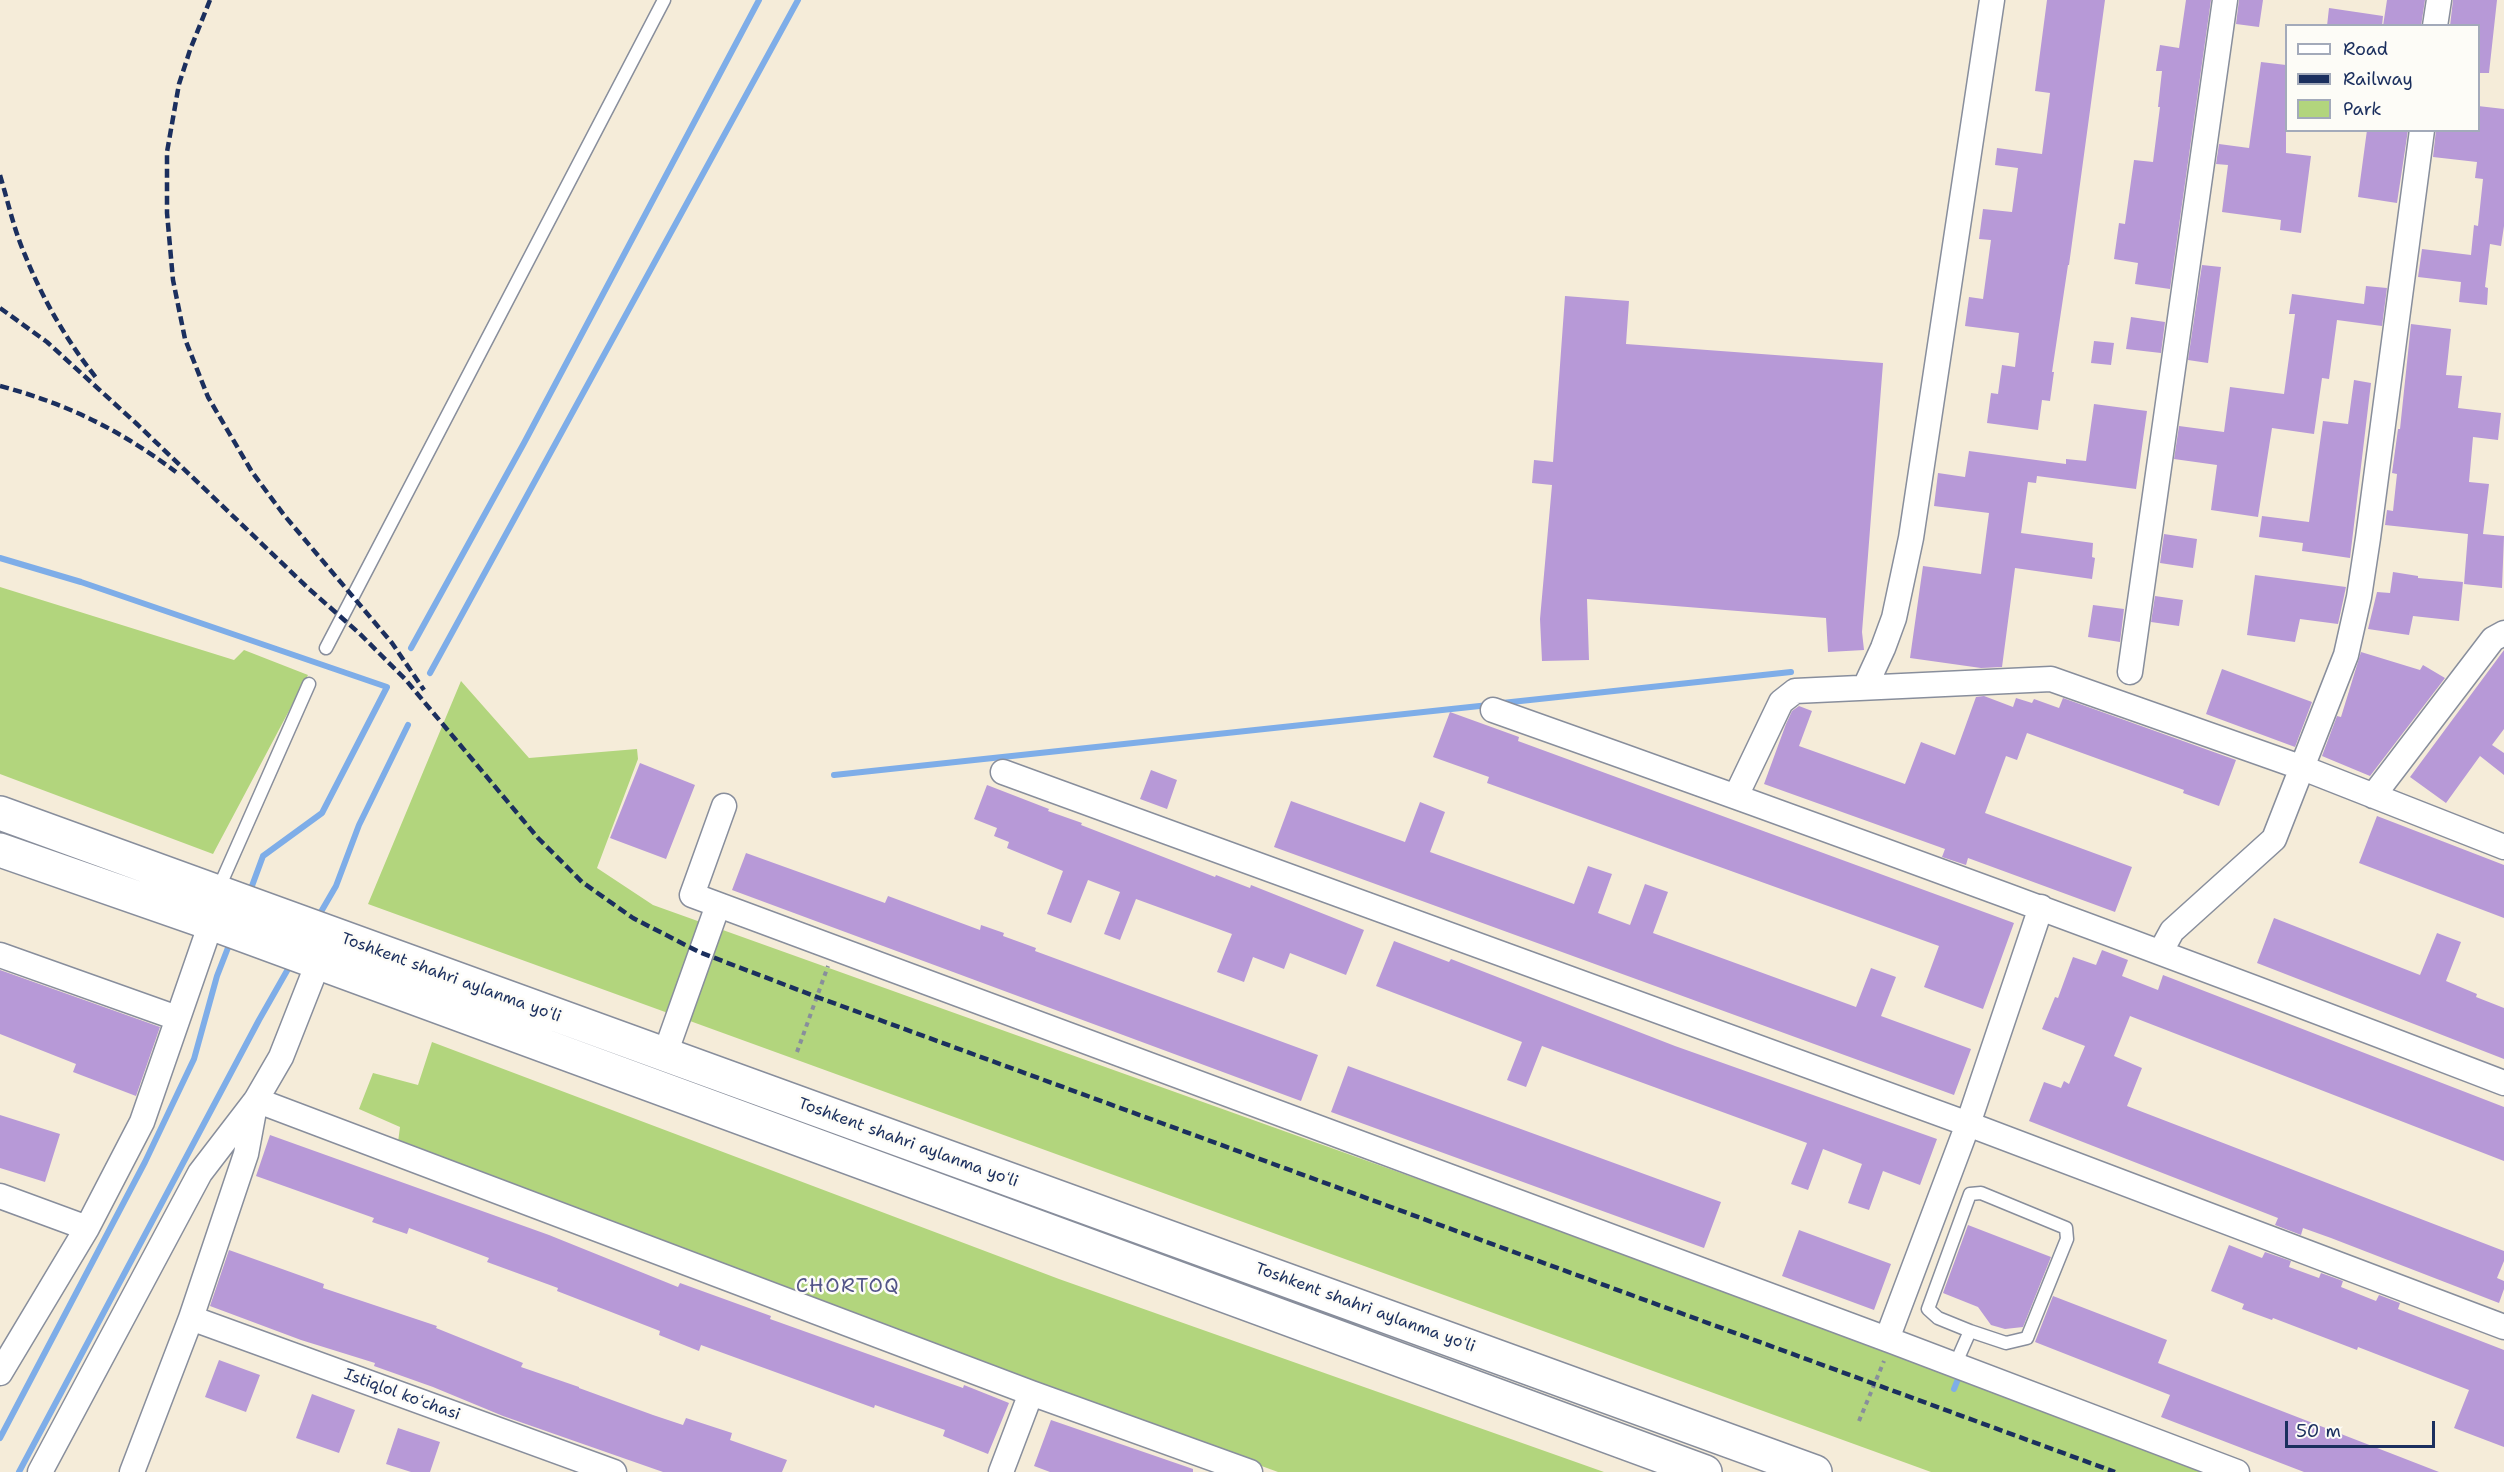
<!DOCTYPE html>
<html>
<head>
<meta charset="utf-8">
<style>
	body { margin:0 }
	#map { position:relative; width:2504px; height:1472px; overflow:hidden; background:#f5ecd9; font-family:"Shantell Sans",sans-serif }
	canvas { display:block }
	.legend { position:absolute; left:2285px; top:24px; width:195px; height:108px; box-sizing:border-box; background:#fdfcf7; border:2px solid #a3aaba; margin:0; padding:8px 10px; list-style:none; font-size:18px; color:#1b2f5e }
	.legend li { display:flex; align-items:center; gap:12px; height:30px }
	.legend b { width:30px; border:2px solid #a3aaba }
	.scale { position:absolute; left:2285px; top:1421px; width:150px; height:27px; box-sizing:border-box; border:3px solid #1b2f5e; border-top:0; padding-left:8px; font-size:18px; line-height:21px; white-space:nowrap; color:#1b2f5e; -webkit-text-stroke:4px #fdfcf7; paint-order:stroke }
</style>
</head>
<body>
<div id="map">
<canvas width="2504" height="1472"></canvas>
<ul class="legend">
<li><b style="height:8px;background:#fff"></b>Road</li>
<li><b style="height:8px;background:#1b2f5e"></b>Railway</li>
<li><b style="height:16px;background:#b2d57d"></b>Park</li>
</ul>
<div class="scale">50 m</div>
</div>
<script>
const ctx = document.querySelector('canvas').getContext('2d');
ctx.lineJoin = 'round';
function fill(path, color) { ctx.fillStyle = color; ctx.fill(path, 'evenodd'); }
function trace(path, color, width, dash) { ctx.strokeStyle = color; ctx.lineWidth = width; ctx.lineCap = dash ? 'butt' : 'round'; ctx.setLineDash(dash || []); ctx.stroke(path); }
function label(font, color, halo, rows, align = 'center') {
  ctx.font = font + ' "Shantell Sans",sans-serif'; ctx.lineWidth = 5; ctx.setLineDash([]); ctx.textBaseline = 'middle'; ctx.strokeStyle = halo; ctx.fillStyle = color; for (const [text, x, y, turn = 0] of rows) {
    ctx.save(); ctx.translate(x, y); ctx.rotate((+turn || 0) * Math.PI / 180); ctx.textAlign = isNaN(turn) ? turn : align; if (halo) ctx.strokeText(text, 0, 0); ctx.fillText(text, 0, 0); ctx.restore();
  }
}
fill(new Path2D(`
	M0,587L234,660L244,650L308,675L213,854L0,774Z
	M461,681L529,758L637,749L638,759L597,868L653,905L1884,1346L2214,1472H1931L368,904Z
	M432,1042L1059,1279L1604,1472H1278L397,1150L400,1127L359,1109L373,1073L418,1085Z`), '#b2d57d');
trace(new Path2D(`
	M0,558L81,582L387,687L322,813L263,856L249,894
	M411,648L524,443L759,0
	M430,673L798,0
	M1502,703L1791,672
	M834,775L1489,705
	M318,917L336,886L359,825L408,725
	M1954,1389L1958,1379
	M0,1438L145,1162L194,1059L217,976L231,940
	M19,1472L259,1020L292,962`), '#7eade8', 6);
fill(new Path2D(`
	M2047,0H2105L2069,265H2068L2052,372H2054L2050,401L2042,400L2038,430L1987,423L1991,393L1998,394L2002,365L2015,367L2019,333L1965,326L1969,297L1983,299L1991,240L1979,239L1983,209L2012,212L2018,168L1995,165L1997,148L2042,154L2050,93L2035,91Z
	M2186,0H2211L2170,289L2135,284L2138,263L2114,259L2119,223L2125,224L2134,160L2153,162L2160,107H2158L2162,71H2156L2160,45L2179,48Z
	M2239,0H2263L2259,27L2236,24Z
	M2387,0H2425L2421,26H2383Z
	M2453,0H2497L2489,73H2478V26H2450Z
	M2329,8L2383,16L2382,26H2327Z
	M2261,62L2286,65V153L2311,156L2301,233L2280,230L2281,220L2222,212L2228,165L2216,164L2219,144L2249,148Z
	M2478,106L2504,109V226L2501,246L2490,244L2485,287L2488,288L2487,305L2459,302L2461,282L2418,277L2422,249L2471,255L2474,225L2478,226L2483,179L2475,178L2477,162L2433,157L2436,130H2478Z
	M2367,130H2408L2397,203L2358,197Z
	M2202,265L2221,267L2208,363L2188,360Z
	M2366,286L2387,288L2382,326L2337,320L2329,379L2322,378L2314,434L2272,428L2258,517L2211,510L2217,465L2174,459L2179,426L2224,432L2230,387L2284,394L2295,314H2289L2292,294L2364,304Z
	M1565,296L1629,301L1626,344L1883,363L1862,632L1864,650L1828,652L1826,618L1587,599L1589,660L1542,661L1540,619L1552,485L1532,483L1534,460L1553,462Z
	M2131,317L2165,322L2161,353L2126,349Z
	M2411,324L2451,329L2446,375L2462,376L2458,408L2501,413L2498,440L2473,437L2469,482L2489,484L2483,534L2504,536L2502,588L2464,584L2468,534L2385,525L2387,510L2393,511L2397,474L2392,473L2398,429H2400Z
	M2094,341L2114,343L2111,365L2091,363Z
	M2354,380L2371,383L2350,558L2302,551L2303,543L2259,537L2262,516L2309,522L2323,421L2348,424Z
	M2094,404L2147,411L2136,489L2037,476L2036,483L2028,482L2021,533L2093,543L2092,557L2095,558L2092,579L2015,568L2002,667L1981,668L1910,658L1923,566L1981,574L1989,513L1934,506L1938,473L1965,477L1969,451L2066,464V459L2086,461Z
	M2164,534L2197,539L2193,568L2160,563Z
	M2393,572L2418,576V578L2463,582L2459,621L2413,616L2409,635L2368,629L2377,592L2390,593Z
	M2255,575L2346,587L2338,624L2300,619L2295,642L2247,635Z
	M2155,596L2183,600L2179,626L2151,622Z
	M2093,605L2124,609L2120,642L2088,637Z
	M2504,650V729L2492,745L2504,753V775L2480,756L2446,803L2410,777Z
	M2361,652L2420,670L2423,665L2445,678L2370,776L2322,756L2337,716L2341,717Z
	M2222,669L2312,702L2295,747L2206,714Z
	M1984,696L2013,707L2016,698L2032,703L2034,699L2059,708L2063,698L2236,760L2219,806L2183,793L2184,790L2027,733L2017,760L2006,756L1985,813L2132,867L2115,912L1968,858L1966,865L1942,857L1945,849L1764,784L1786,724L1792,711L1799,706L1812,711L1799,746L1905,784L1921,742L1955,755L1976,697Z
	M1450,712L1519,737L1518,741L2014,923L1983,1009L1924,987L1939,946L1487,783L1489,777L1433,757Z
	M640,763L695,785L666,859L610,838Z
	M1151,770L1177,780L1167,809L1140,799Z
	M987,785L1049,809L1048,811L1082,823L1081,825L1215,877L1216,875L1250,888L1251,885L1364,930L1346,975L1290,953L1284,969L1253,957L1244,982L1217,972L1232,934L1136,899L1120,940L1104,934L1120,892L1088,880L1071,923L1047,914L1063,871L1007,848L1009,842L994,836L997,828L974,819Z
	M1291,801L1405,842L1420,802L1445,812L1430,852L1574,904L1588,866L1612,874L1598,913L1630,925L1645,884L1668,892L1653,933L1856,1007L1871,968L1896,977L1881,1016L1971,1049L1954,1095L1274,847Z
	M2377,816L2504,865V918L2359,863Z
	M746,853L885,903L888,896L980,930L981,925L1004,933L1003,936L1036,948L1035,951L1318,1055L1301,1101L732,890Z
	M2274,918L2420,975L2437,933L2461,942L2446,981L2477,994L2476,997L2504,1008V1059L2257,963Z
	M1394,941L1449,962L1451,959L1675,1046L1937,1139L1920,1185L1883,1171L1869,1210L1848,1203L1862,1164L1823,1149L1808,1190L1791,1184L1807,1143L1542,1046L1526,1087L1507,1080L1522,1042L1376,986Z
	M2102,950L2128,960L2122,976L2158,990L2163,975L2504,1107V1161L2130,1016L2114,1056L2142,1068L2127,1106L2504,1251V1261L2497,1278L2504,1281V1289L2499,1303L2331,1238L2303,1228L2301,1235L2275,1225L2278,1218L2029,1121L2044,1082L2061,1088L2064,1081L2069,1084L2085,1046L2042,1029L2055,997L2058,998L2073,957L2096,965Z
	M0,970L160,1027L136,1096L73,1072L76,1064L0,1034Z
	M1348,1066L1721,1202L1704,1248L1331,1112Z
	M0,1115L60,1134L45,1182L0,1168Z
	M270,1135L549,1235L678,1287L680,1283L771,1316L770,1319L963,1388L964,1385L1009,1403L988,1454L943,1436L945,1430L875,1405L874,1408L701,1345L699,1351L659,1335L660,1331L557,1291L558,1288L487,1262L489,1258L409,1228L407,1234L372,1222L374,1218L256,1176Z
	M1968,1225L2051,1257L2023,1327L2005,1329L1991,1325L1978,1307L1943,1293Z
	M1799,1230L1891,1264L1874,1310L1782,1276Z
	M2229,1245L2262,1258L2265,1252L2291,1261L2289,1267L2319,1278L2321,1273L2343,1281L2341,1287L2376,1301L2379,1295L2400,1303L2398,1309L2504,1350V1447L2454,1428L2469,1390L2358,1347L2357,1350L2273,1318L2272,1320L2242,1309L2244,1304L2211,1291Z
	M229,1250L324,1284L323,1288L437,1326L436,1328L523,1363L521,1367L579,1387V1388L653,1415L683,1425L686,1418L732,1433L730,1440L787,1460L782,1472H663L503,1416L433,1387L374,1366L375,1363L301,1340L210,1306Z
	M2053,1296L2167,1340L2158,1363L2439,1472H2304L2161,1417L2170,1395L2035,1342Z
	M219,1360L260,1375L246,1412L205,1397Z
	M312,1394L355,1410L339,1453L296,1438Z
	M1051,1420L1193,1469V1472H1050L1034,1466Z
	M398,1428L440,1442L430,1472H411L386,1464Z`), '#b799d7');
const lane = new Path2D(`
	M326,648L664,0
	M217,892L309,684
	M1955,1365L1970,1331L1938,1318L1928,1309L1970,1194L1981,1193L2066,1228L2067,1239L2027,1338L2006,1343L1970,1331`);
const street = new Path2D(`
	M2435,26L2439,0
	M2130,672L2225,0
	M1865,687L1883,648L1894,618L1911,538L1992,0
	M1493,710C1832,830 2169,954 2504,1083
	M1003,772L1968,1124L2504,1327
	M1736,796L1781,702L1795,691L2051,679L2303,768L2504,847
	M2373,796L2493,639L2504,633
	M724,806L692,895L1892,1341L2237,1472
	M2161,951L2172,931L2274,839L2346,655L2359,597L2368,538L2422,130
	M0,955L177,1018
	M665,1054L718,905
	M0,1196L87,1228
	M191,1318L614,1472
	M1887,1339L1968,1124L2041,907
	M0,1373L87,1228L142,1122L211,923
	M40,1472L200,1173L256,1100L281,1057L318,963
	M132,1472L191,1318L246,1154L256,1100L1031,1393L1250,1472
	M1001,1472L1031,1393`);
const highway = new Path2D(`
	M0,813L1815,1472
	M0,850L224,928L1705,1472`);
trace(lane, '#888e9c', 15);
trace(street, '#888e9c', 27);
trace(highway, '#888e9c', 36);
trace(new Path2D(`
	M797,1052L828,966
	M1859,1421L1884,1361`), '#888e9c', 4, [4.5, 4.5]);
trace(lane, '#fff', 12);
trace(street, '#fff', 24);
trace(highway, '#fff', 33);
trace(new Path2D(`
	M210,0L190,50L179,84L167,152V213L173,280L185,339L208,397L252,472L284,515L392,643L424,690
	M0,175C8,202 14,230 25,255C43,300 68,343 98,380
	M0,308L47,342L138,425L308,588L359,633L405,679L538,838L582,882L633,918L699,952L817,997L2115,1472
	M0,386C68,404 120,430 176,472`), '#1b2f5e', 4.5, [9, 4.5]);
label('16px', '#1b2f5e', '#fdfcf7', [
	["Toshkent shahri aylanma yoʻli",451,978,20],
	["Toshkent shahri aylanma yoʻli",908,1143,20],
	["Toshkent shahri aylanma yoʻli",1365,1308,20],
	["Istiqlol koʻchasi",402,1395,20]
]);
ctx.letterSpacing = '1.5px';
label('20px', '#525488', '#fdfcf7', [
	["CHORTOQ",848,1287]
]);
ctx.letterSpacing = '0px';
</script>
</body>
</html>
